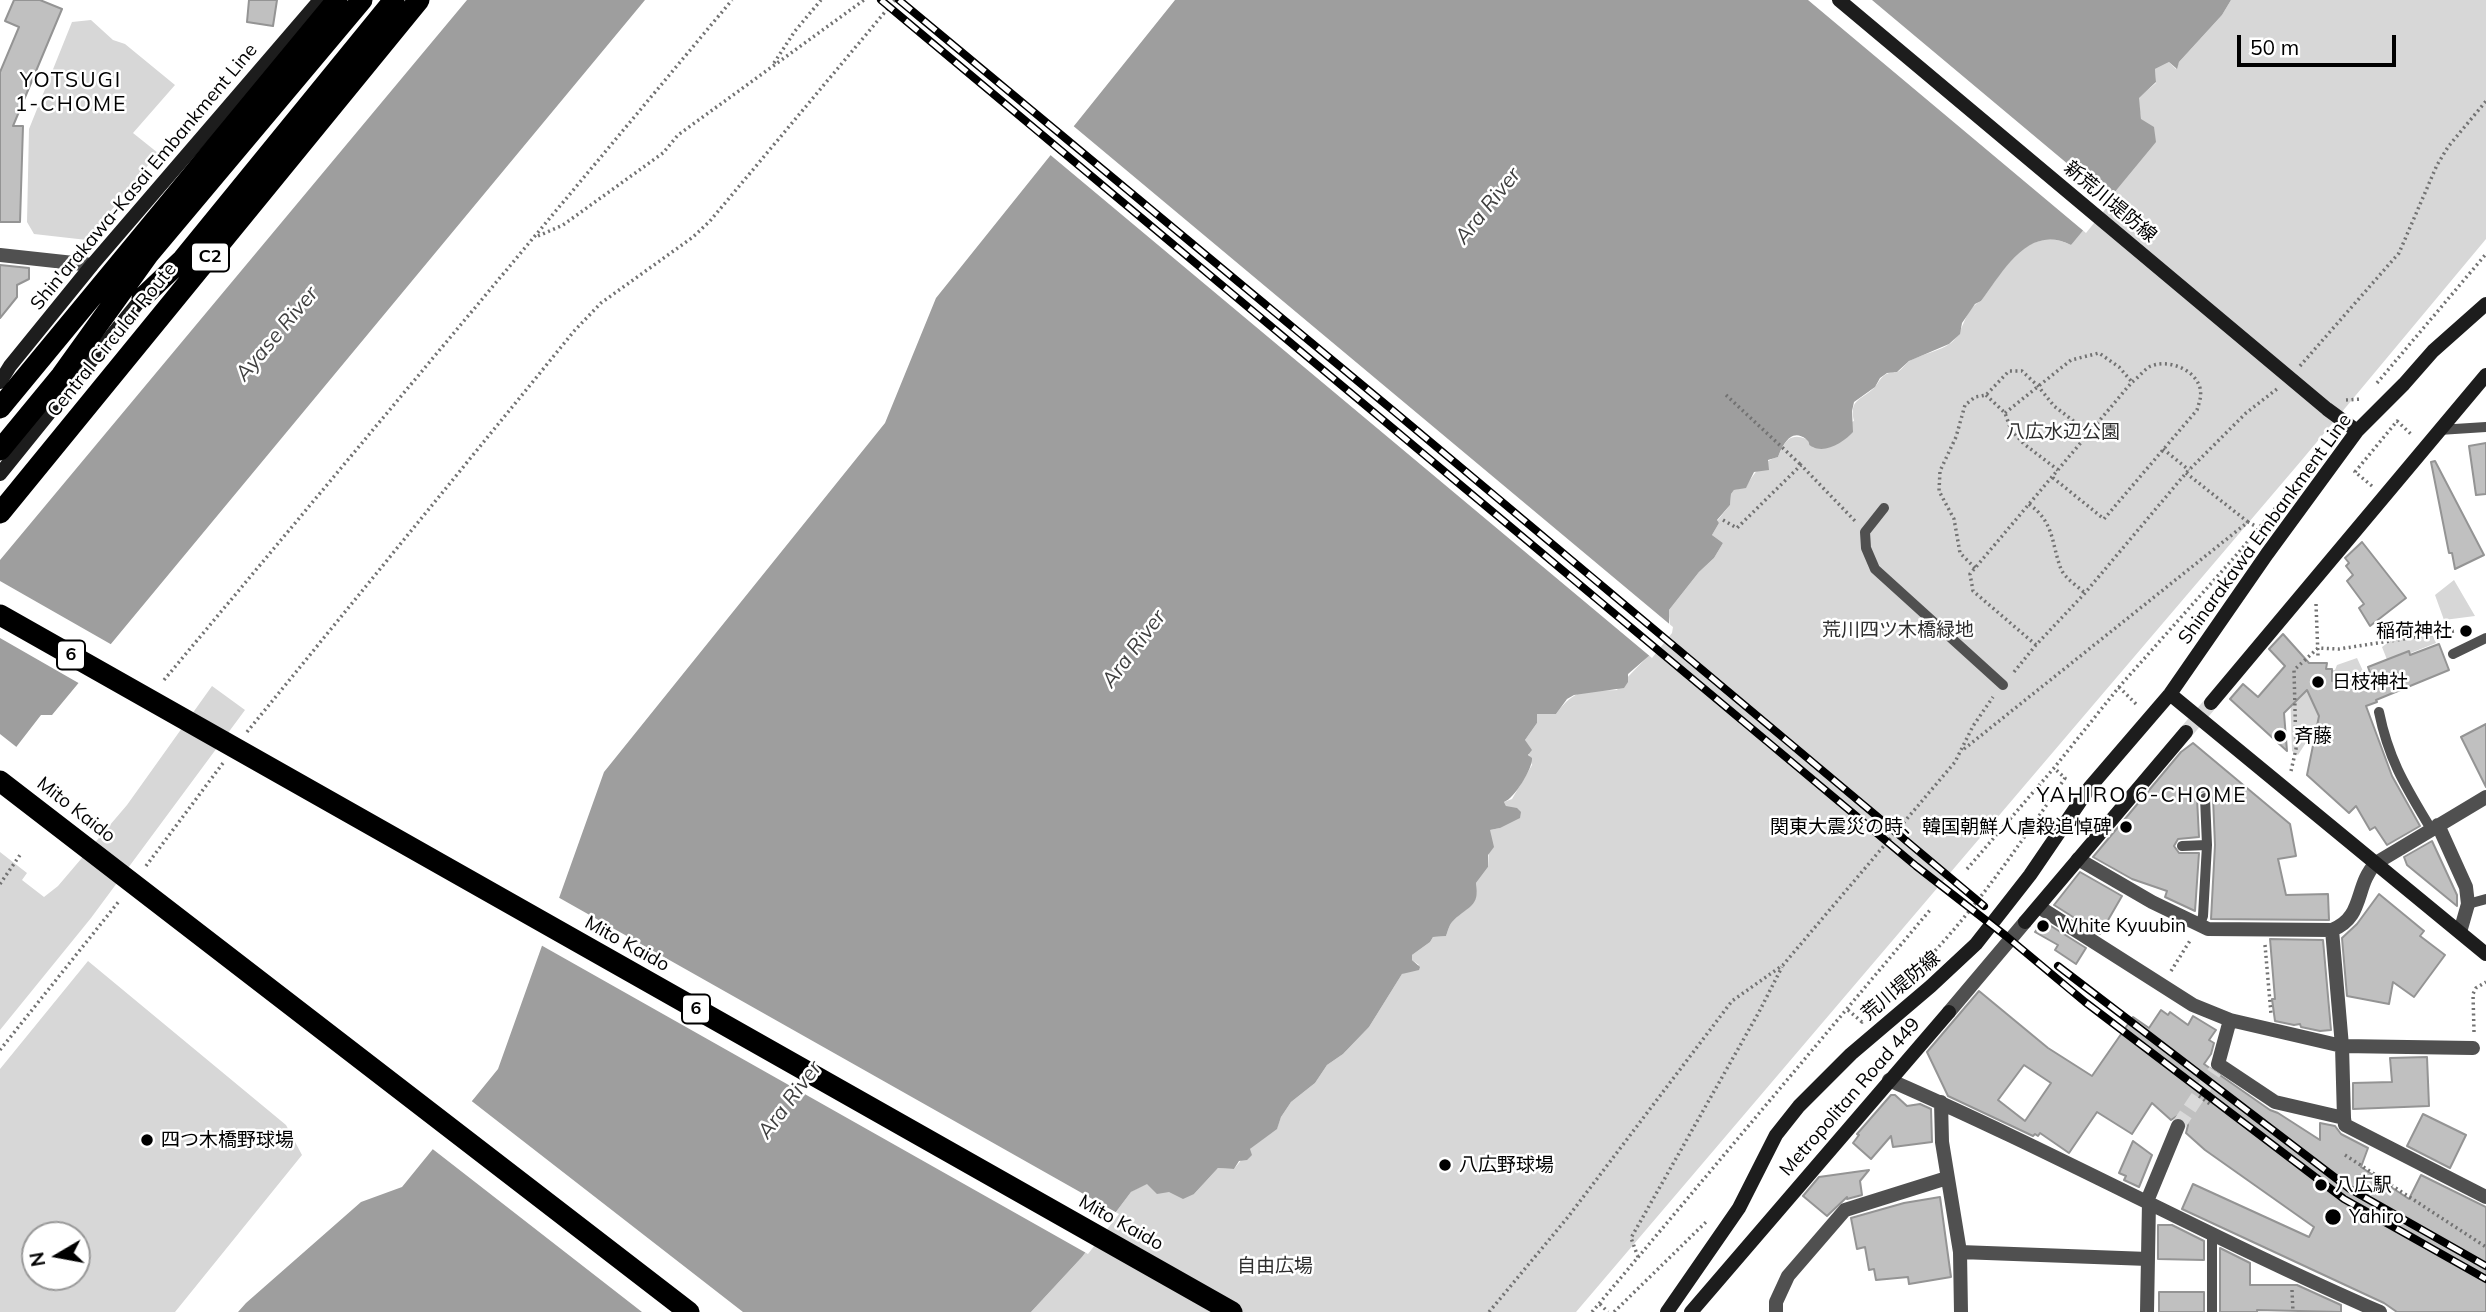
<!DOCTYPE html>
<html>
<head>
<meta charset="utf-8">
<style>
	body { margin:0 }
	#map { position:relative; width:2486px; height:1312px; overflow:hidden; background:#fff; font-family:Mulish,sans-serif }
	canvas { display:block }
	.north { position:absolute; left:21px; top:1221px; width:70px; height:70px; box-sizing:border-box; background:#fff; border:2px solid #999; border-radius:50%; rotate:260deg; font-size:19px; font-weight:700; line-height:28px; text-align:center; color:#000 }
	.north::after { content:''; display:block; margin:auto; width:24px; height:32px; background:#000; clip-path:polygon(50% 0,100% 100%,50% 72%,0 100%) }
	.scale { position:absolute; left:2237px; top:35px; width:159px; height:32px; box-sizing:border-box; border:4px solid #000; border-top:0; padding-left:9px; font-size:21px; line-height:24px; white-space:nowrap; color:#000; -webkit-text-stroke:5px #fff; paint-order:stroke }
</style>
</head>
<body>
<div id="map">
<canvas width="2486" height="1312"></canvas>
<div class="north">N</div>
<div class="scale">50 m</div>
</div>
<script>
const ctx = document.querySelector('canvas').getContext('2d');
ctx.lineJoin = 'round';
function fill(path, color) { ctx.fillStyle = color; ctx.fill(path, 'evenodd'); }
function trace(path, color, width, dash) { ctx.strokeStyle = color; ctx.lineWidth = width; ctx.lineCap = dash ? 'butt' : 'round'; ctx.setLineDash(dash || []); ctx.stroke(path); }
function label(font, color, halo, rows, align = 'center') {
  ctx.font = font + ' Mulish,"Noto Sans JP",sans-serif'; ctx.lineWidth = 5; ctx.setLineDash([]); ctx.textBaseline = 'middle'; ctx.strokeStyle = halo; ctx.fillStyle = color; for (const [text, x, y, turn = 0] of rows) {
    ctx.save(); ctx.translate(x, y); ctx.rotate((+turn || 0) * Math.PI / 180); ctx.textAlign = isNaN(turn) ? turn : align; if (halo) ctx.strokeText(text, 0, 0); ctx.fillText(text, 0, 0); ctx.restore();
  }
}
fill(new Path2D(`
	M2231,0H2486V239L2301,461L1576,1312H1031L1082,1257L1131,1192L1147,1183L1169,1192L1194,1194L1218,1168L1234,1169L1250,1149L1277,1128L1281,1117L1291,1102L1315,1083L1327,1065L1343,1054L1369,1027L1402,974L1419,965L1412,960V955L1430,942L1433,937L1446,936C1448,931 1449,924 1454,920C1466,907 1480,905 1476,883L1488,867L1490,830L1500,828L1506,806L1504,802L1512,799L1532,765L1525,740L1537,723V714H1556C1576,687 1586,691 1617,690C1633,668 1658,652 1669,627C1671,622 1668,616 1669,610L1699,572L1714,558L1723,543L1712,535L1719,523L1717,521L1730,505L1731,494L1734,490L1746,487C1754,473 1762,461 1778,457C1784,443 1789,432 1806,439L1854,421C1849,399 1860,401 1874,388C1879,383 1880,376 1889,373C1895,371 1893,374 1899,371C1903,368 1906,363 1911,360C1923,354 1940,351 1951,343C1965,332 1963,309 1981,301C2003,271 2027,223 2071,245L2141,119L2138,98L2156,83L2155,69L2169,62L2176,69L2179,62L2222,15Z
	M91,20L113,40L125,44L175,85L133,133L158,153L87,240L34,234L27,222L29,129L72,22Z
	M2454,580L2475,616L2444,620L2435,595Z
	M2427,622L2436,643L2388,662L2382,647L2412,625Z
	M2357,658L2363,671L2337,681L2331,704L2298,755L2292,751L2290,689L2306,670H2335L2337,665Z
	M212,686L245,710L91,918L0,1030V852L27,873L22,880L44,897L58,886L127,805Z
	M88,961L286,1125L302,1155L175,1312H0V1069ZM35,1235H77V1277H35Z`), '#d7d7d7');
fill(new Path2D(`
	M467,0H645L52,715H41L0,768V560Z
	M1175,0H2231L2222,15L2179,62L2177,69L2169,62L2155,69L2156,82L2139,98L2141,119L2154,127L2156,142L2071,245C2028,223 2003,272 1981,301L1975,304L1962,323L1960,334L1949,344L1909,361L1897,372L1887,373L1880,378L1875,387L1854,402L1852,411L1853,432C1845,441 1826,454 1813,447C1806,444 1812,444 1806,439C1791,427 1782,446 1778,457L1768,460L1769,470L1754,472L1746,488L1734,490L1731,494L1730,505L1717,520L1719,523L1712,535L1723,543L1714,558L1699,572L1669,610V631L1650,655L1628,674V682L1624,688L1574,695L1567,699L1556,714H1537V723L1525,740L1532,750L1528,755L1532,758C1533,768 1514,799 1504,802L1506,806L1517,808L1521,812L1520,818L1500,828L1490,830L1494,847L1488,855V867L1476,883C1480,907 1468,906 1454,920C1449,924 1448,931 1446,936L1433,937L1430,942L1412,955V960L1420,967L1419,970L1402,974L1369,1027L1343,1054L1327,1065L1315,1083L1291,1102L1281,1117L1277,1129L1250,1149L1252,1155L1247,1160L1239,1161L1234,1169L1218,1168L1194,1194L1183,1199L1169,1192L1157,1194L1147,1184L1131,1192L1082,1257L1031,1312H238L246,1303L361,1202L402,1187L498,1069L604,772L885,423L936,298Z`), '#9e9e9e');
fill(new Path2D(`
	M1808,0H1872L2112,201L2086,233Z
	M1071,124L1673,627L1672,633L1652,658L1048,153Z
	M0,581L114,646L82,685L0,638Z
	M0,734L19,749L0,771Z
	M556,896L1119,1214L1088,1254L539,944Z
	M469,1099L743,1312H642L430,1147Z`), '#fff');
const building = new Path2D(`
	M14,0H40L62,9L13,126H23L20,222H0V72L19,27L5,21Z
	M249,0H277L273,26L247,22Z
	M0,265L29,268V279L17,285V297L0,318Z
	M2486,443V494L2476,495L2469,446Z
	M2435,461L2484,555L2455,569L2452,553H2449L2431,462Z
	M2362,542L2406,598L2370,626L2359,608L2364,604L2347,581L2353,575L2346,566L2349,563L2345,558Z
	M2283,634L2309,663H2327L2326,669H2332V681L2343,677L2375,686L2368,667L2409,651L2410,655L2439,644L2449,670L2376,700L2377,702L2366,706L2392,776L2420,826L2387,845L2375,827L2370,830L2356,806L2349,813L2307,775L2319,716L2307,690L2284,713L2287,751L2230,699L2243,684L2258,697L2285,666L2269,649Z
	M2486,724V787L2461,737Z
	M2193,743L2290,824L2296,856L2278,859L2286,895L2328,894L2329,920L2211,919L2215,845L2213,798L2208,791L2200,792L2197,798L2199,837L2178,839L2174,846L2179,853H2199L2195,911L2165,897L2167,891L2132,879L2093,857L2181,752Z
	M2432,841L2457,895V906L2407,865L2404,857Z
	M2080,872L2122,896L2100,934L2054,905Z
	M2379,894L2424,931L2420,936L2445,955L2414,997L2393,982L2389,1004L2347,996L2342,938L2357,924Z
	M2043,921L2086,948L2076,964L2055,950L2058,945L2035,932Z
	M2270,939L2323,940L2331,1030L2320,1031L2301,1027L2300,1024L2294,1025L2275,1021L2272,999H2275Z
	M1979,991L2048,1048L2092,1076L2133,1017L2149,1028L2161,1010L2168,1015L2170,1012L2188,1025L2193,1016L2216,1030L2209,1040L2214,1043L2211,1054L2204,1064L2270,1110L2278,1113L2320,1140V1123L2335,1126L2341,1134L2368,1148L2361,1167L2409,1199L2421,1175L2486,1207V1312H2397L2384,1303L2182,1209L2193,1184L2309,1237L2314,1227L2205,1150L2186,1133L2188,1125L2185,1120L2177,1116L2171,1120L2152,1103L2132,1134L2097,1112L2069,1153L2040,1133L2038,1136L2035,1134L2033,1136L1948,1096L1927,1052ZM2024,1065L2051,1083L2025,1121L1998,1100Z
	M2427,1057L2429,1106L2353,1109V1083L2392,1082L2390,1058Z
	M1891,1095H1895L1907,1106L1920,1104L1931,1109L1932,1142L1893,1147L1891,1136L1871,1159L1853,1143L1859,1135L1857,1134Z
	M2423,1114L2466,1135L2450,1168L2407,1146Z
	M2133,1141L2152,1155L2139,1187L2124,1180L2126,1176L2119,1173Z
	M1869,1170L1860,1181L1862,1195L1847,1199V1197L1827,1216L1803,1196L1819,1177Z
	M1940,1197L1951,1277L1909,1284L1908,1277L1876,1280L1874,1269L1869,1270L1865,1247L1857,1249L1851,1218L1904,1203Z
	M2158,1225H2172L2204,1241V1260L2158,1259Z
	M2220,1248L2250,1263V1285H2297L2341,1305V1312L2257,1310V1312H2220Z
	M2159,1292H2204V1312H2159Z`);
fill(building, '#c0c0c0');
trace(building, '#949494', 2);
trace(new Path2D(`
	M2178,1126L2215,1071`), '#d9d9d9', 14, [14, 7]);
trace(new Path2D(`
	M2186,732L2211,703`), '#d9d9d9', 14, [14, 7]);
trace(new Path2D(`
	M774,63L795,31L821,0
	M538,236L563,225L663,153L678,135L864,0
	M2300,366L2399,253L2437,165L2448,147L2486,101
	M2377,383L2486,254
	M1726,395L1801,465
	M1986,395L2005,413L2011,430L2024,444L2058,470
	M2346,400L2362,399
	M2005,413L2071,360L2099,353L2119,367L2132,382
	M2163,449L2189,470
	M2186,473L2248,522
	M2372,486L2355,472L2397,421L2413,436
	M2029,504C2055,523 2051,543 2061,569C2065,578 2077,586 2085,593
	M1723,520L1737,528L1801,465L1855,521
	M1975,568L1960,553L1954,519L1939,491L1940,471L1956,437L1965,405L1975,397L1986,395L2009,371H2022L2038,386L2054,406L2089,433
	M2316,604L2318,656
	M2036,645L1973,591L1970,574L2132,382C2138,378 2143,371 2149,367C2167,358 2195,369 2200,388C2202,396 2199,403 2197,410L2104,519L2052,477
	M2014,672L2036,645L2085,593L2186,473L2246,413L2277,389
	M164,680L732,0
	M2119,687L2138,706
	M247,732L575,330L601,303L693,237L710,221L895,0
	M1964,749L2248,522L2257,527
	M2291,771L2296,749L2294,670L2318,648L2339,649L2454,631
	M146,866L223,763
	M1967,869L2054,768L2119,687L2239,552L2288,493
	M0,884L20,855
	M2265,945L2271,1014
	M2171,971L2191,939
	M1892,993C1961,932 2013,854 2065,778L2054,768
	M1848,1010L1862,1022L1863,1020
	M2474,1032L2473,994L2476,988L2486,982
	M0,1050L120,900
	M2199,1096L2210,1104
	M2345,1155L2486,1247
	M1638,1257L1631,1238L1759,1012L1782,967
	M2292,1290L2293,1312
	M1600,1304L1608,1312
	M1489,1312L1568,1217L1732,1001L1783,965L1955,762L1973,726L1993,697
	M1592,1312L1930,910
	M1614,1312L1707,1221`), '#727272', 3.5, [2, 3.5]);
trace(new Path2D(`
	M2439,430L2486,427
	M1884,508L1865,532L1866,548L1875,569L2003,685
	M2453,654L2486,638
	M2379,712C2389,761 2406,787 2431,829
	M2182,846L2207,845
	M2468,904L2486,899
	M2200,924L2203,916L2207,845L2205,798
	M2212,1312V1235`), '#505050', 10);
trace(new Path2D(`
	M0,255L92,265
	M2438,825L2466,887L2468,904L2460,932
	M2078,859L2152,902L2208,929L2332,930
	M2039,907L2193,1005L2230,1020L2342,1046L2473,1048
	M1949,1012L2025,922
	M2230,1020L2218,1064L2275,1102L2344,1118L2345,1125L2486,1197
	M1889,1080C2055,1152 2214,1240 2380,1312
	M1941,1102L1942,1142L1960,1252L1961,1312
	M2344,1118L2342,1046L2332,930C2365,917 2354,886 2376,863L2486,797
	M2147,1201L2178,1126
	M1960,1252L2148,1259
	M1776,1312V1302L1788,1276L1845,1210L1947,1178
	M2147,1312L2149,1202`), '#505050', 14);
trace(new Path2D(`
	M1839,0L2327,409L2357,431
	M0,382L10,366L92,265L320,0
	M0,474L146,293
	M2170,694L2486,954
	M2211,703L2486,375
	M2025,922L2186,732
	M1667,1312L1739,1208L1776,1135L1799,1106L1851,1054L1931,986L1976,944L2030,875L2090,787L2170,694L2267,554L2357,431L2404,384L2433,351L2486,304
	M1691,1312L1949,1012`), '#1d1d1d', 14);
trace(new Path2D(`
	M142,298L183,259L394,0
	M0,408L337,0
	M0,450L61,376L148,255L362,0
	M0,513L419,0
	M0,615L1232,1312
	M0,781L689,1312`), '#000', 21);
const rail = new Path2D(`
	M881,0L1916,866L2006,936L2085,1002L2344,1199L2486,1279
	M899,0L1396,413L1984,906
	M2058,966L2350,1189L2486,1266`);
trace(rail, '#000', 8);
trace(rail, '#fff', 5, [16]);
for (const [x, y, r, color] of [
	[2466,631,7,"#000"],
	[2318,682,7,"#000"],
	[2280,736,7,"#000"],
	[2126,827,7,"#000"],
	[2043,926,7,"#000"],
	[147,1140,7,"#000"],
	[1445,1165,7,"#000"],
	[2321,1185,7,"#000"],
	[2333,1217,9,"#000"]
]) { const dot = new Path2D(); dot.arc(x, y, r, 0, 2 * Math.PI); ctx.fillStyle = color; ctx.fill(dot); trace(dot, '#fff', 2.5); }
for (const [x, y, w] of [
	[210,257,38],
	[71,655,28],
	[696,1009,28]
]) { const box = new Path2D(); box.roundRect(x - w / 2, y - 14.5, w, 29, 5); ctx.fillStyle = '#fff'; ctx.fill(box); trace(box, '#000', 2); }
label('bold 18px', '#000', null, [
	["C2",210,257],
	["6",71,655],
	["6",696,1009]
]);
label('19px', '#000', '#fff', [
	["Shin'arakawa-Kasai Embankment Line",144,177,-50],
	["新荒川堤防線",2110,202,40],
	["Central Circular Route",112,340,-51],
	["Shinarakawa Embankment Line",2265,529,-54],
	["Mito Kaido",76,810,38],
	["Mito Kaido",627,944,29],
	["荒川堤防線",1901,986,-40],
	["Metropolitan Road 449",1850,1097,-49],
	["Mito Kaido",1121,1223,29]
]);
label('19px', '#2e2e2e', '#fff', [
	["八広水辺公園",2063,432],
	["荒川四ツ木橋緑地",1898,630],
	["自由広場",1275,1266]
]);
label('19px', '#000', '#fff', [
	["稲荷神社",2452,631,"right"],
	["日枝神社",2332,682],
	["斉藤",2294,736],
	["関東大震災の時、韓国朝鮮人虐殺追悼碑",2112,827,"right"],
	["White Kyuubin",2057,926],
	["四つ木橋野球場",161,1140],
	["八広野球場",1459,1165],
	["八広駅",2335,1185],
	["Yahiro",2349,1217]
], 'left');
ctx.letterSpacing = '2px';
label('21px', '#000', '#fff', [
	["YOTSUGI",71,81],
	["1-CHOME",71,105],
	["YAHIRO 6-CHOME",2142,796]
]);
ctx.letterSpacing = '0px';
label('italic 21px', '#3f3f3f', '#fff', [
	["Ara River",1488,206,-51],
	["Ayase River",277,334,-50],
	["Ara River",1134,649,-53],
	["Ara River",790,1100,-53]
]);
</script>
</body>
</html>
